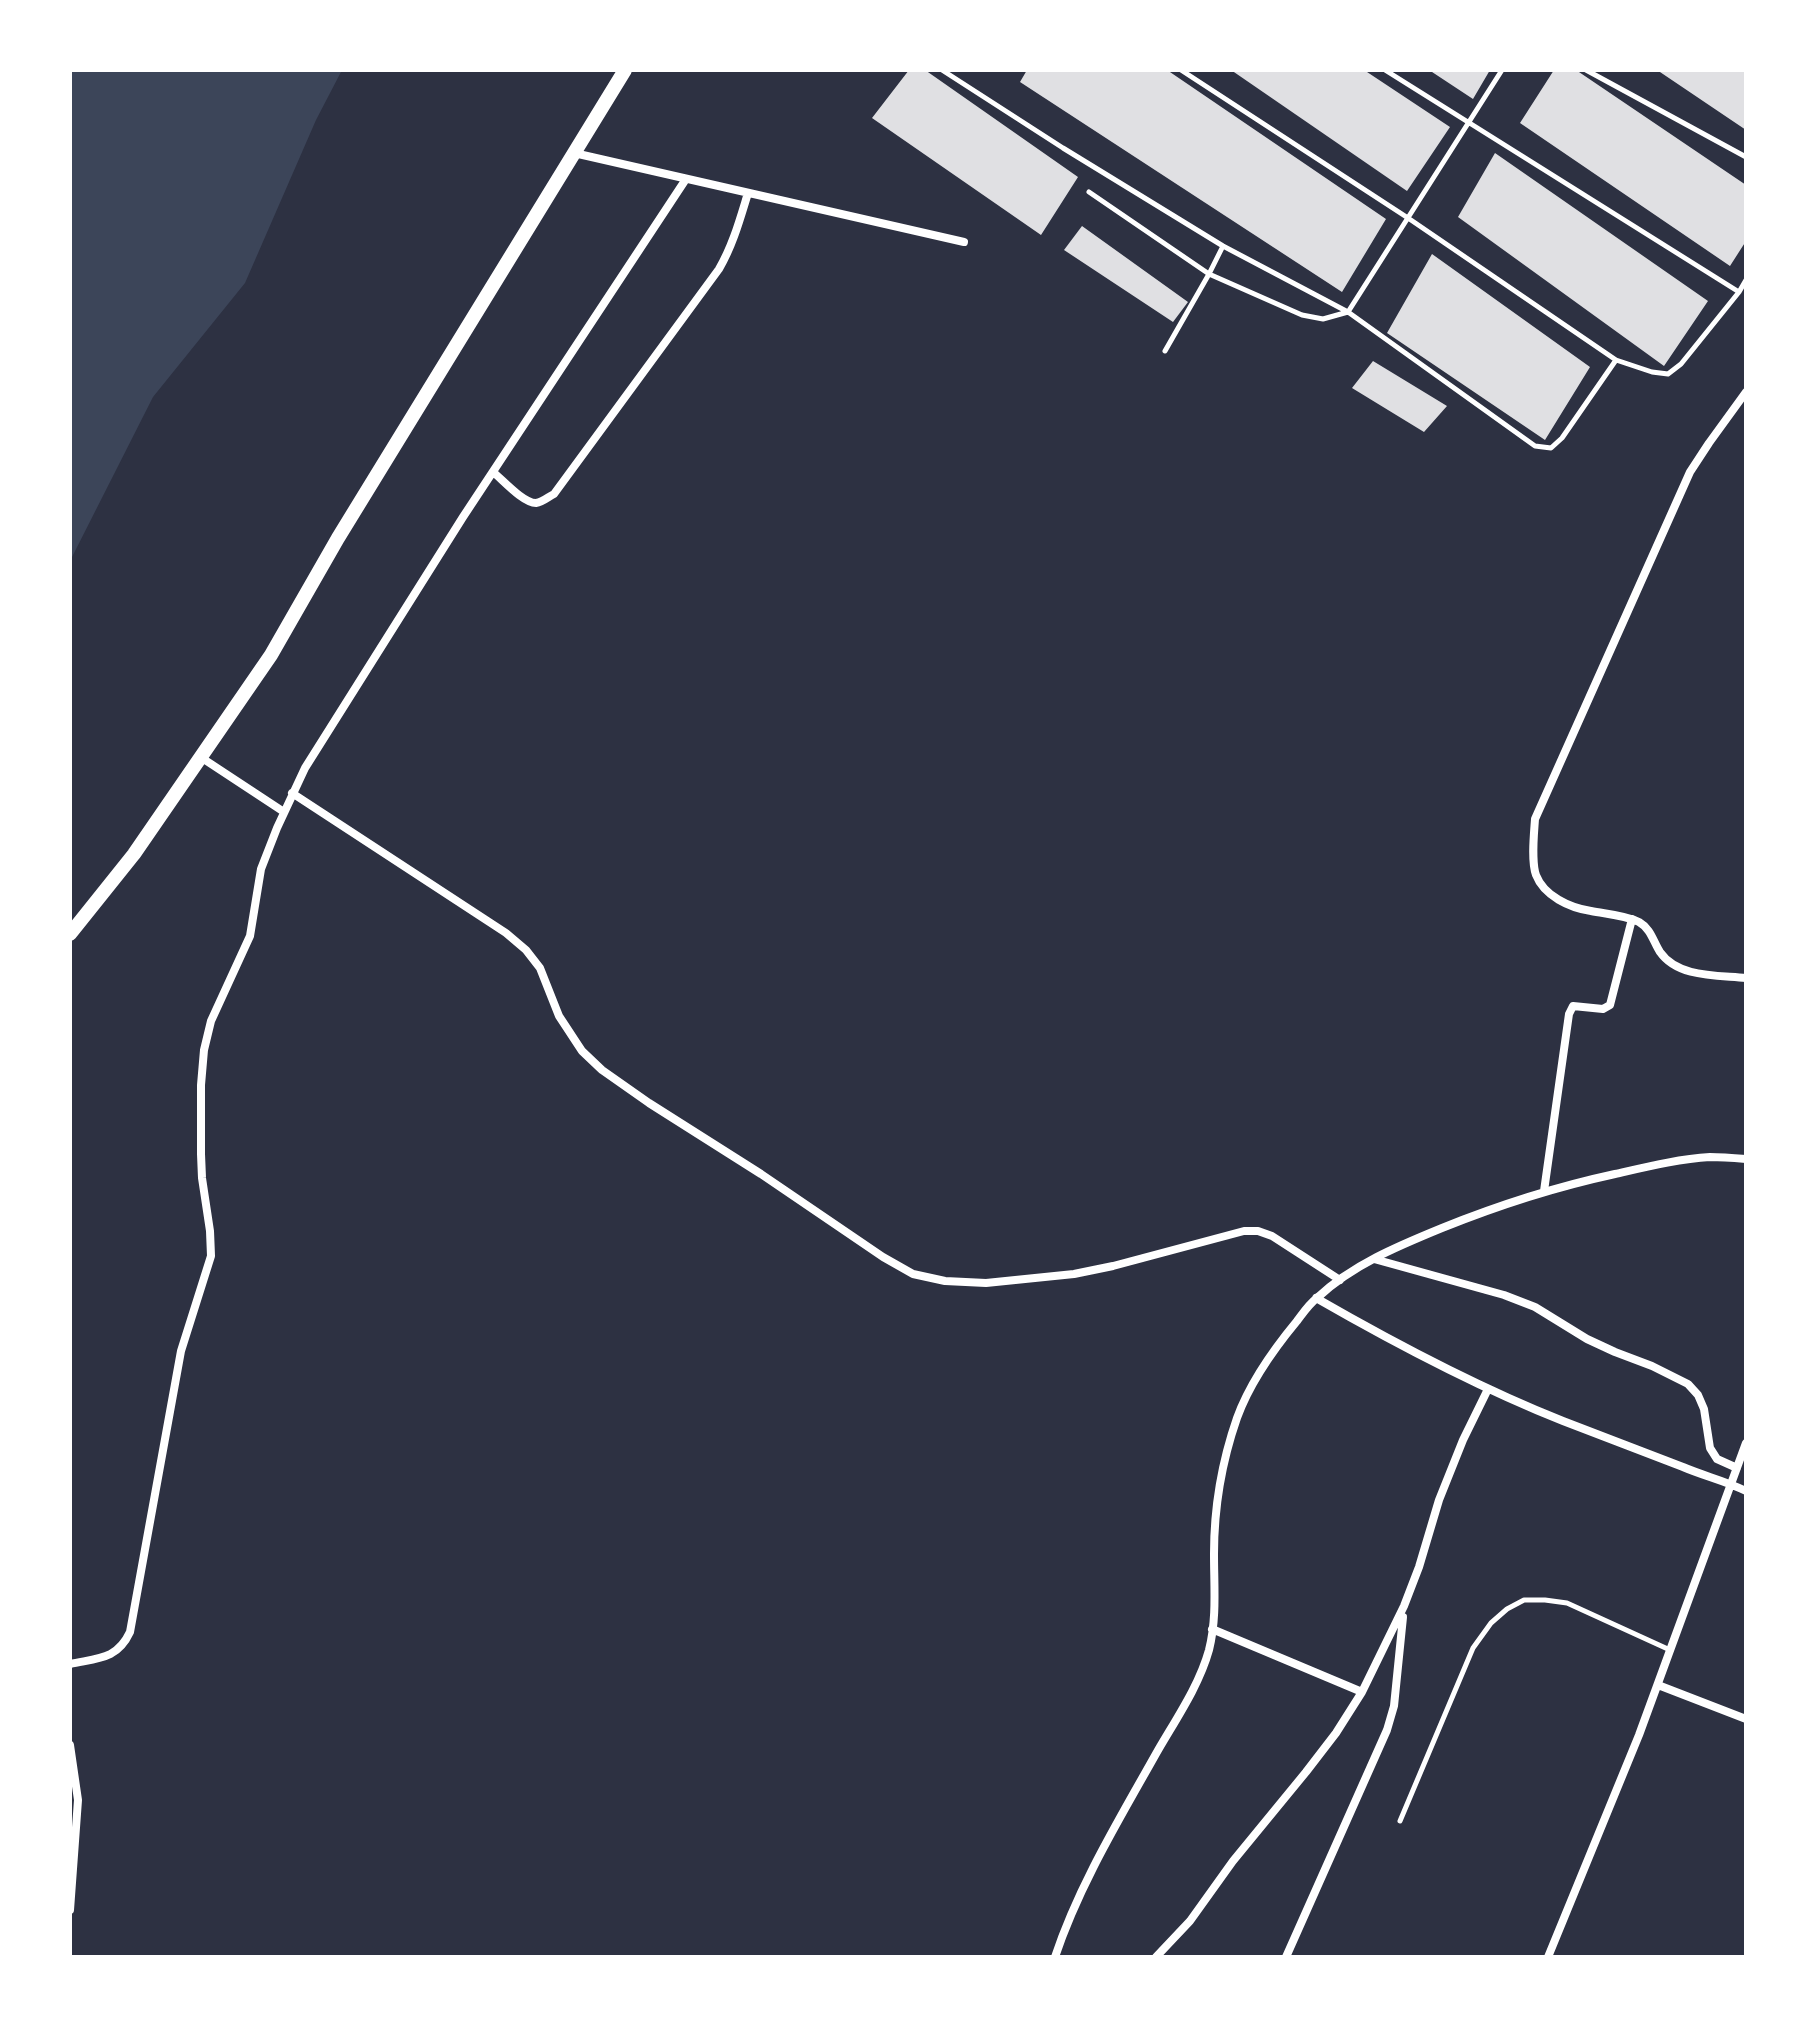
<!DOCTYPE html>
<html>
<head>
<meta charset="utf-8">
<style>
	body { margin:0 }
	#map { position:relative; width:1816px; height:2027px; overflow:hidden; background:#2d3142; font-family:"Titillium Web",sans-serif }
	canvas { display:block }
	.frame { position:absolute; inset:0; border:72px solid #fff; pointer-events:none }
</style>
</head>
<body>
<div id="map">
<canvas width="1816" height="2027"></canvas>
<div class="frame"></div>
</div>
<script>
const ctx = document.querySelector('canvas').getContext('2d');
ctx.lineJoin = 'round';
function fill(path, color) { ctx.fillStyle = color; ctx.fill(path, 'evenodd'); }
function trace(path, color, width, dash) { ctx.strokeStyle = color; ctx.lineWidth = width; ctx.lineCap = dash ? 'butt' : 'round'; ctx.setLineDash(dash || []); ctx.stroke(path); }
fill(new Path2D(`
	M70,70H342L316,120L245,283L153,397L70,561Z`), '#3c4559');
fill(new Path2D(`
	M909,70H925L1078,177L1041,235L872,118Z
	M1027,70H1167L1386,219L1342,292L1020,82Z
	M1231,70H1364L1450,127L1407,191Z
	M1429,70H1490L1473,99Z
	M1554,70H1576L1746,185V241L1730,266L1520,123Z
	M1657,70H1746V130Z
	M1495,153L1708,301L1664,366L1458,217Z
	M1082,226L1188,302L1173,322L1064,250Z
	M1432,254L1590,367L1545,440L1387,333Z
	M1373,361L1447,406L1424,432L1352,388Z`), '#e0e0e3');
trace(new Path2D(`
	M942,70L1063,148L1223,246L1348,312L1535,446L1551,448L1562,438L1616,360L1652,372L1668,374L1681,364L1739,292L1746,280
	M1181,70L1408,218L1616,360
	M1385,70L1739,292
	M1586,70L1746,157
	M1089,192L1209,274L1302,315L1323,319L1348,312L1502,70
	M1165,351L1209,274L1223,246
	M1400,1821L1473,1648L1491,1623L1507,1609L1524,1600H1545L1567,1603L1670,1650`), '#fff', 5);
trace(new Path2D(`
	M574,153L964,242
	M1746,392L1709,443L1690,472L1535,819C1534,834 1531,861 1536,875C1544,896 1570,908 1591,911C1606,914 1625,915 1639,922C1651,929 1653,941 1660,952C1678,978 1718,975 1746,978
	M493,472C503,480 523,503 536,503C543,502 548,497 554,494L719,269C733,245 740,219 748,193
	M202,758L284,812
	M292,793L506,933L526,950L540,968L559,1016L582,1051L602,1070L649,1103L761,1174L883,1257L913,1274L945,1281L986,1283L1074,1274L1113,1266L1244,1231H1258L1272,1236L1340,1280
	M1544,1191L1569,1014L1573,1006L1603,1009L1610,1005L1632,919
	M1374,1259L1504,1295L1535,1307L1587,1339L1615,1352L1652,1366L1688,1384L1698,1395L1704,1409L1710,1448L1717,1459L1737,1468
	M1316,1298C1396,1344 1477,1387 1563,1421C1603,1436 1643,1452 1683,1467C1704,1476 1726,1481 1746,1491
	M1212,1629L1362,1692
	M70,1664C97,1658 117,1660 130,1632L181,1351L211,1256L210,1231L202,1178L201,1154V1085L204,1050L211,1021L250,936L261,869L277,828L305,768L463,517L686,179
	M1658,1685L1746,1719
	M70,1745L78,1800L70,1910
	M1055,1957C1079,1885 1120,1818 1157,1752C1176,1719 1199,1686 1209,1650C1217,1618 1214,1587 1214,1554C1214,1508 1222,1461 1237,1418C1250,1382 1273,1350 1297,1321C1303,1313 1309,1304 1317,1298C1352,1265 1398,1246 1442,1228C1499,1205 1555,1187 1615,1174C1646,1167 1678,1159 1710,1157C1722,1157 1734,1158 1746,1159
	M1156,1957L1190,1921L1233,1861L1306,1772L1336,1733L1362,1692L1404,1606L1419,1567L1439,1500L1463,1440L1488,1389
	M1286,1957L1387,1730L1394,1706L1403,1617
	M1548,1957L1639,1735L1746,1443`), '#fff', 8);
trace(new Path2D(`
	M70,934L134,854L271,655L338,538L625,70`), '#fff', 14);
</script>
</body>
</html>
